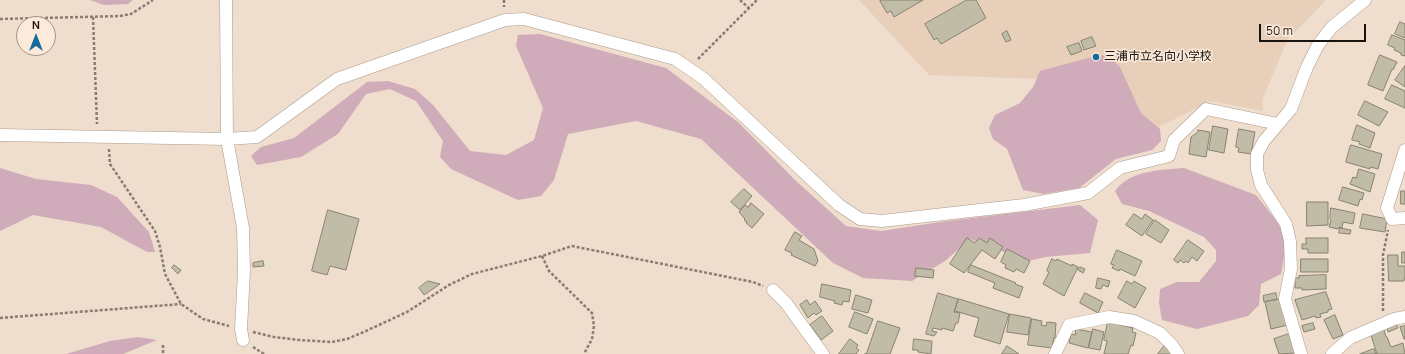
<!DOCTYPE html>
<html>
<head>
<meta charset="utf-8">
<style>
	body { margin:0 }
	#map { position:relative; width:1405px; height:354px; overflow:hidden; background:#efddcd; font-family:Manrope,sans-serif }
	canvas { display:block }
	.north { position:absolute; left:16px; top:16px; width:40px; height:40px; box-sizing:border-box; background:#fceada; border:1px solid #a29488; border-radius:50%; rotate:0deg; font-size:11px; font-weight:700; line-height:16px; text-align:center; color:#1a140e }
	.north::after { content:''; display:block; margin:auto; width:14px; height:18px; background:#126c9b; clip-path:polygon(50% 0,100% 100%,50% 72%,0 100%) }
	.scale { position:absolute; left:1259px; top:24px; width:107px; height:18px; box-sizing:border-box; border:2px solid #1a140e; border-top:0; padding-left:5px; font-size:12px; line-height:14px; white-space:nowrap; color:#1a140e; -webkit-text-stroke:3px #fceada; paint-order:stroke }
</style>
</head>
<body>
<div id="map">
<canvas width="1405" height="354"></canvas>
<div class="north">N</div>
<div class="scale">50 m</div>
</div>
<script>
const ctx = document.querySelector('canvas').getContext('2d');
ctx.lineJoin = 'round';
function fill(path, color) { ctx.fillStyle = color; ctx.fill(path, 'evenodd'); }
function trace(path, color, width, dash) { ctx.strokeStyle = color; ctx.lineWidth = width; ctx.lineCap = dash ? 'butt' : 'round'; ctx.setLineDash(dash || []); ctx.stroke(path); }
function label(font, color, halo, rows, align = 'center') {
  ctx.font = font + ' Manrope,"Noto Sans JP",sans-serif'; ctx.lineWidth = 3; ctx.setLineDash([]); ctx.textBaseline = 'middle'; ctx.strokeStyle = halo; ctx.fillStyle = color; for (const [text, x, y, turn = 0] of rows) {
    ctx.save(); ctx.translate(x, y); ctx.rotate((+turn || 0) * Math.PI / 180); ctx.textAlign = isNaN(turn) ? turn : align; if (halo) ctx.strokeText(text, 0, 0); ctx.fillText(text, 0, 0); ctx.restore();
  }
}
fill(new Path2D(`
	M859,0H1326L1288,39L1262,100L1263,111L1211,101L1155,129L1096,81L929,75Z`), '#e7cfba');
fill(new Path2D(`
	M90,0H133L128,4L104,5Z
	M540,34L666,68L739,123L796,181L846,226L881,231L947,221L1080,205L1098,220L1090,253L1045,257L1028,261L970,239L945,261L912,281L863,278L833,263L701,139L636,121L568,134L554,180L541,196L518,200L451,169L440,157L443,141L416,101L390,89L366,94L338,134L301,157L257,165L251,156L261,147L294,138L367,82L388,81L415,89L433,105L470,151L506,155L534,140L543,108L516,46L518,35Z
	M1099,55L1110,57L1120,67L1141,113L1160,129L1161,141L1152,150L1116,159L1079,188L1043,194L1023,190L1007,149L993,139L989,128L995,115L1020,103L1033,87L1040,71Z
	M0,168L36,179L91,185L117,197L149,232L155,252H147L101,227L33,215L0,231Z
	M1184,168L1256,195L1279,224L1286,246L1281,274L1261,284L1259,305L1248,316L1197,329L1162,320L1159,303L1160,289L1177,282H1199L1216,261V250L1204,237L1149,211L1122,204L1115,191C1130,170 1161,170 1184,168Z
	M138,337L157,340L123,354H66L110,341Z`), '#d0abb9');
const building = new Path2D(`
	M882,0H923L894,17L891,11L887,13L880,1Z
	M967,0H976L986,18L941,44L937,38L934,40L925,24Z
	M1400,22L1405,24V38L1395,34Z
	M1007,31L1011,40L1006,42L1002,34Z
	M1392,35L1405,40V56L1401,55V53L1394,50L1395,48L1388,45Z
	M1092,37L1096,46L1084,50L1081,41Z
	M1079,43L1082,51L1071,55L1067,47Z
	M1380,55L1397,62L1393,70L1392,69L1383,91L1368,85Z
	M1405,66V87L1395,80Z
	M1392,85L1405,91V108L1385,99Z
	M1365,101L1388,112L1379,126L1358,115Z
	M1357,125L1375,133L1370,148L1359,144L1360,142L1352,140Z
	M1213,126L1228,129L1224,153L1209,150Z
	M1239,129L1255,132L1251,154L1238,152L1239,148L1236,147Z
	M1198,130L1210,132L1206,157L1189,154L1191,137L1198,132Z
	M1351,145L1382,154L1378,169L1370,167V169L1346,162Z
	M1359,169L1375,174L1370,192L1350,184L1353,177L1356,178Z
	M1343,187L1364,193L1362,200L1360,199L1358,206L1339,200Z
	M744,189L752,196L740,210L731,202Z
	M1401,191H1405V204H1401Z
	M1307,202H1328V225L1307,226Z
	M751,203L764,214L752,228L746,223L747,222L744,220L745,219L739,212L745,205L748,207Z
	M1331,208L1355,213L1353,224L1343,222L1342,228L1339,227L1338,229L1329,227L1331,220L1330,219Z
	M328,210L359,219L346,270L330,266L327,275L312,271Z
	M1134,214L1142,219L1145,214L1153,220L1142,236L1126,225Z
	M1363,214L1387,219L1385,232L1360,228Z
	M1155,220L1169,230L1161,243L1146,234Z
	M1340,228L1351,230L1350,234L1339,233Z
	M795,232L802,236L799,240L814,249L818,261L815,266L791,255L792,253L785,250Z
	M967,238L975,243L979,238L987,243L990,238L1003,247L995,259L982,250L964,273L950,264Z
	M1306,238H1328V253H1308V249H1302V244H1306Z
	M1188,240L1204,251L1197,261L1192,257L1188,263L1186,261L1184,263L1180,260L1178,263L1174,260Z
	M1007,249L1030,261L1024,273L1016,269L1014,272L1005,268L1006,265L1001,262Z
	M1117,250L1142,261L1135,276L1120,269L1119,271L1112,268L1114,265L1111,264Z
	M1402,252H1405V263H1402Z
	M1388,255H1398V266H1405V279H1404V281H1389Z
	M1052,259L1056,261L1057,259L1072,266V264L1078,267L1064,296L1043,284L1049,272L1047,271Z
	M1301,259H1328V272H1301Z
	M263,261L264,266L253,267V263Z
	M174,265L181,270L178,274L172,268Z
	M971,265L1016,283L1015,284L1023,287L1019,298L993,288L995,283L968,272Z
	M1080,267L1085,269L1083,273L1078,270Z
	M916,268L934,270L933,278L915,276Z
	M1326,275V289L1302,290V288H1295V278H1299V276Z
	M1098,278L1110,281L1108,287L1103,285L1101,289L1096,288Z
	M428,281L440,284L424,295L419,288Z
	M1127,281L1132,284L1134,281L1146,288L1135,308L1118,298Z
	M822,284L851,290L849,302L843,301L842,305L834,303L835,301L820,297Z
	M1326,292L1332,309L1328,310V312L1320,314L1321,317L1316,318L1315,316L1302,320L1295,300Z
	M938,293L958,299L954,312L960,313L958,323H956L953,331L942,328V330L933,328L932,331L937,332L934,336L926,334Z
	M1085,293L1103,302L1098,313L1080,303Z
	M1276,293L1277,299L1264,302L1263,296Z
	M856,295L872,300L868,313L852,309Z
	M959,299L1009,314L1000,344L974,336L979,318L955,311Z
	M1282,299L1288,325L1271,329L1265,302Z
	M807,300L810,305L815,301L822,311L816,315L814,313L808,318L800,305Z
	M855,312L873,319L867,334L849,327Z
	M1010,314L1031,318L1028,335L1007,332Z
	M1335,315L1343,335L1333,339L1324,320Z
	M822,316L833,331L821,340L810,325Z
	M1032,319L1042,321L1041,325L1046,326L1047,322L1056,323L1055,338L1054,337L1052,348L1028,345Z
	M878,321L900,328L890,354H864H866Z
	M1108,322L1133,328L1132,332L1136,333L1133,346L1131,345L1128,354H1104L1107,341L1104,340Z
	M1313,323L1315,329L1304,332L1302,326Z
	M1396,324L1398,328L1388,332L1387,328Z
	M1405,326V339H1404L1400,327Z
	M1076,329L1092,332L1088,348L1069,343L1071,334L1075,335Z
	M1093,329L1104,332L1100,350L1089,348Z
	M1384,330L1386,337H1387L1391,347L1403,343L1405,354H1377L1371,335Z
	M1289,334L1295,353L1279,354L1274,339Z
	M850,339L858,345L856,348L859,350L856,354H839Z
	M914,339L932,341L931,354L918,352V350H913Z
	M1165,345L1175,354H1158Z
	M1007,346L1019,354H1002Z
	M1374,349L1376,354H1360Z`);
fill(building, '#c0bca7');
trace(building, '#87836f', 1);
const minor = new Path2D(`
	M226,0L227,139L243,228L244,271L241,329L243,340
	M0,135L227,139L257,137L337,79L505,20L524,19L675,59L704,79L839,205L860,219L882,221L1024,205L1088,193L1120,168L1169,156L1174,140L1206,109L1278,124
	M1405,150L1387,208L1392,219L1405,218
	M773,290L786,303L823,354
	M1055,354L1069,325L1109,317L1134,321L1160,333L1172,345L1178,354
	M1301,354L1285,299L1291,269L1290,241L1286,224L1261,185L1257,170V154L1264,141L1291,109L1307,67L1318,45L1332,27L1365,0
	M1332,354L1350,338L1394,319L1405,317`);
trace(minor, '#ac9b8b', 13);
trace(new Path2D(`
	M504,0V7
	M740,0L749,8
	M93,17L97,124
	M0,19L120,16L131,14L153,0
	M698,59L757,0
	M109,149L110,164L155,231L160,247L165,274L181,304L203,319L229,326
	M542,256L549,271L592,313L594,326L592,339L584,354
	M1383,311V255L1388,230
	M0,318L181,304
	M253,332L274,337L299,340L332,342L347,339L366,331L407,312L449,285L472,274L542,256L572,246L753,282L763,286
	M163,345V354
	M253,347L264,354`), '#897d71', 2.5, [3, 2]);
trace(minor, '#fff', 12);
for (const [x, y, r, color] of [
	[1096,57,4,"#126c9b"]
]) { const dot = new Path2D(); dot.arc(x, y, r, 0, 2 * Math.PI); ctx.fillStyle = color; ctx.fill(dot); trace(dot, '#fceada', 1.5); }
label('12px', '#1a140e', '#fceada', [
	["三浦市立名向小学校",1104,57]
], 'left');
</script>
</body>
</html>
